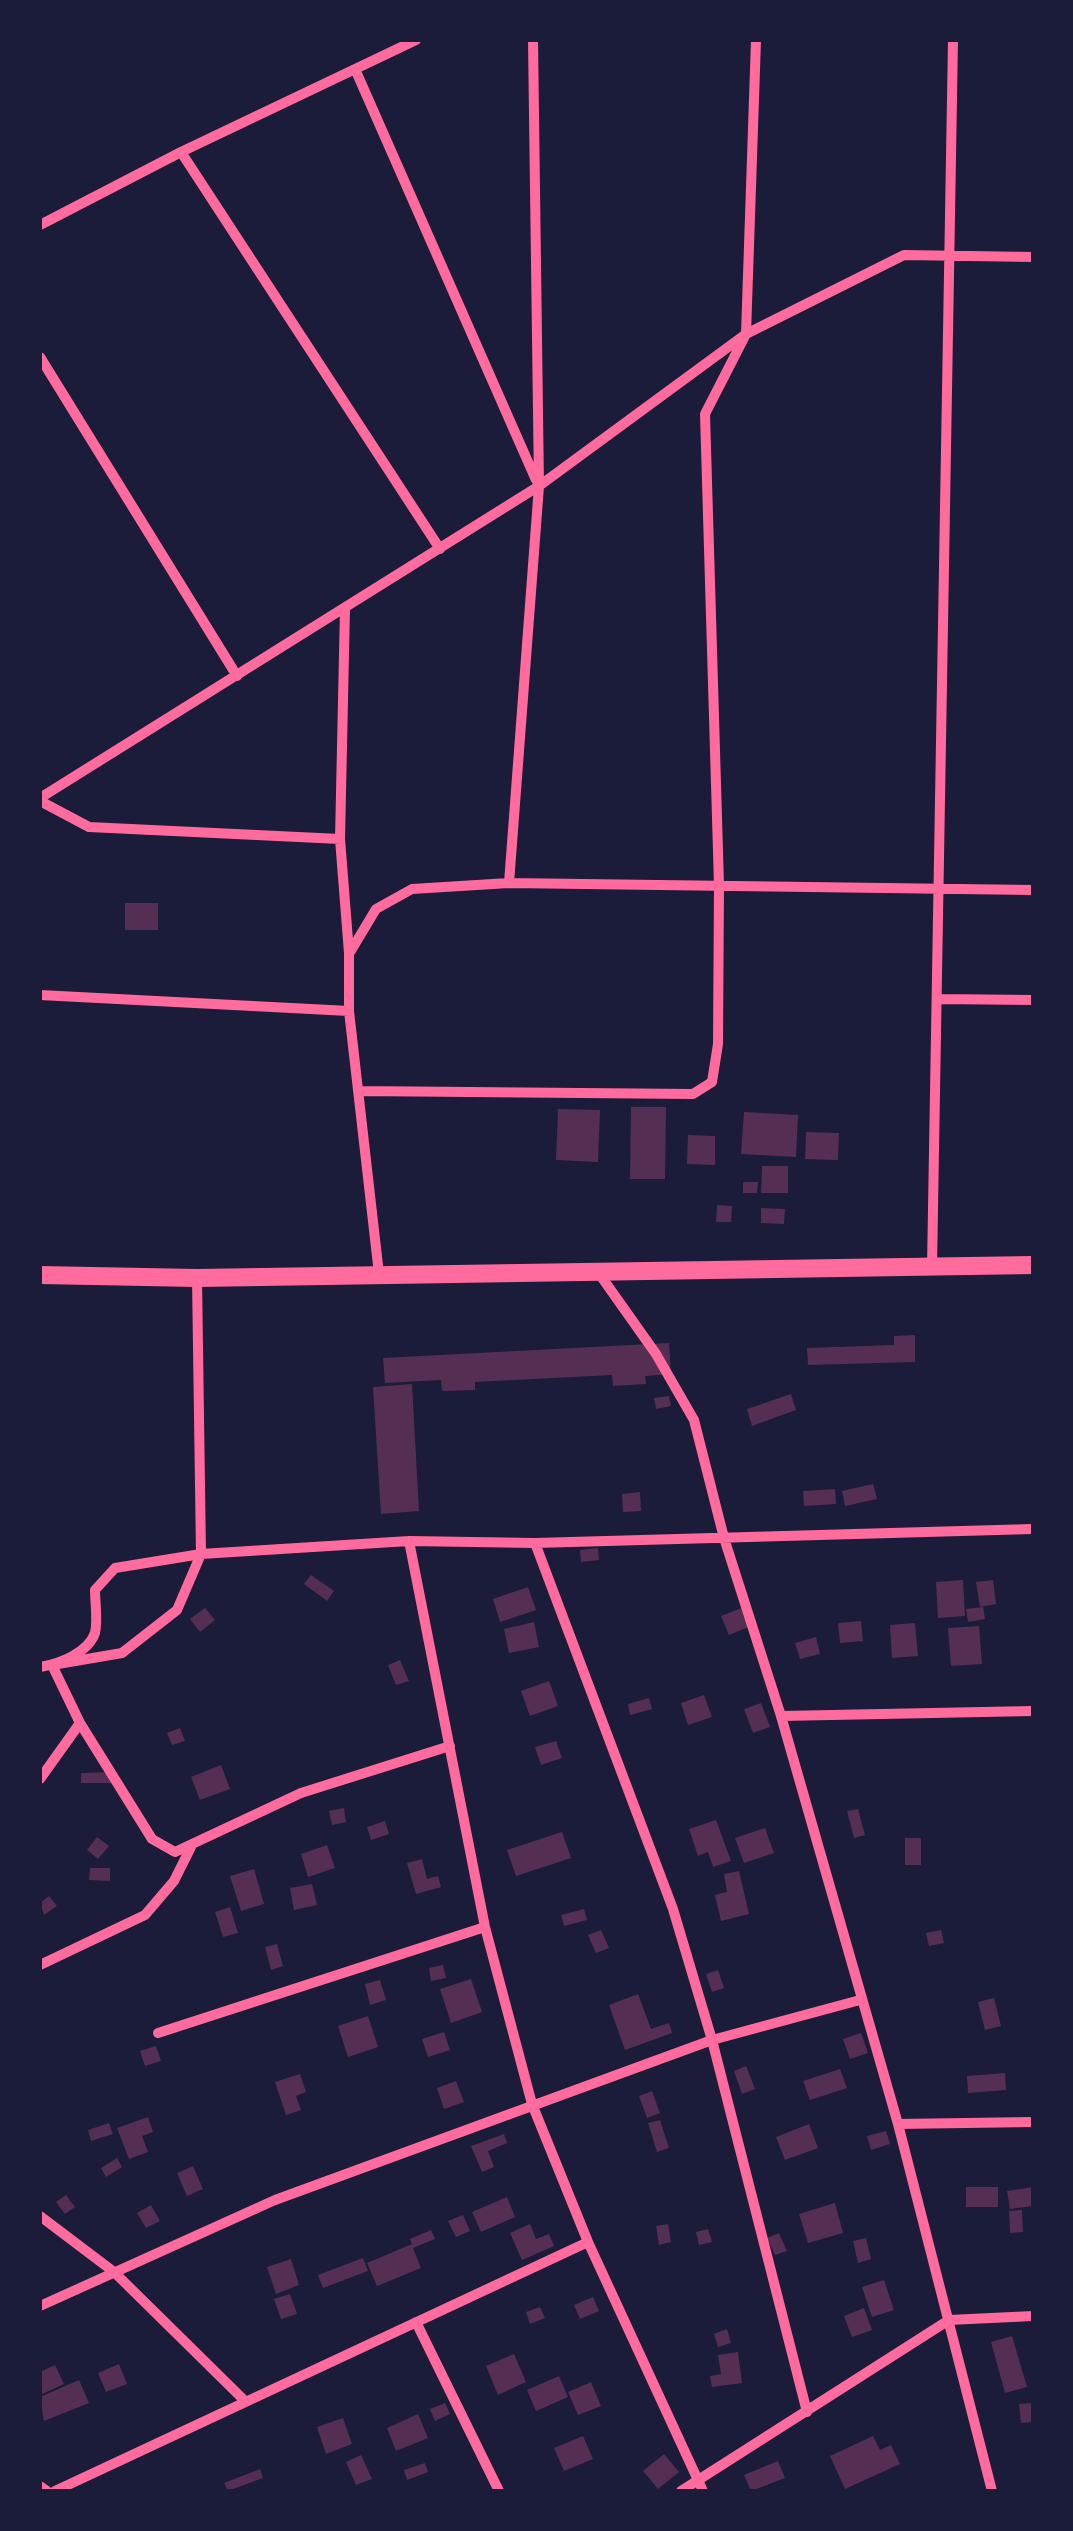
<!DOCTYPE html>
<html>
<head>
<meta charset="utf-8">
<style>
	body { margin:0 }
	#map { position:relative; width:1073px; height:2531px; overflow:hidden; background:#1b1b3a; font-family:Montserrat,sans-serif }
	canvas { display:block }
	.frame { position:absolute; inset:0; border:42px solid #1b1b3a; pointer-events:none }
</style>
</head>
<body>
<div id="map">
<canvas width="1073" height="2531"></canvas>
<div class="frame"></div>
</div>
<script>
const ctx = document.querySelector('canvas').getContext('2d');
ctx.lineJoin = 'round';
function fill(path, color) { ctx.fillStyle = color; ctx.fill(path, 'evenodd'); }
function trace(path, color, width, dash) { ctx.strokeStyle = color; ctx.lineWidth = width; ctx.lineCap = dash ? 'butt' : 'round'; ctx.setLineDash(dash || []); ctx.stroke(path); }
fill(new Path2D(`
	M125,903H158V930H125Z
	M631,1107H666L665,1179H630Z
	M558,1109L600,1110L598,1162L556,1160Z
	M744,1112L798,1115L796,1157L741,1154Z
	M806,1132L839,1133L838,1160L805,1159Z
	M688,1135L715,1136V1165L687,1164Z
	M762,1166H788V1193H761Z
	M743,1182H758L757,1193H743Z
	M717,1205L732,1206L731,1222H716Z
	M761,1208L785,1209L784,1224L761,1223Z
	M915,1335V1362L808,1365L807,1348L894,1345V1336Z
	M669,1343L671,1374L645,1376L646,1384L613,1386L612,1375L475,1382V1390L442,1391L441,1380L385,1383L383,1358Z
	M412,1384L419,1511L381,1514L373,1387Z
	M791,1394L796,1410L752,1426L747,1409Z
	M669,1396L671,1406L656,1409L654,1398Z
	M873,1484L877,1499L845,1506L842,1491Z
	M835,1489L836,1504L804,1506L803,1491Z
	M640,1492L641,1511L623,1512L622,1494Z
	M598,1548L599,1560L581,1562L580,1550Z
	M311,1575L334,1591L327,1601L304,1584Z
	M963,1580L965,1616L938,1618L936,1582Z
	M993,1580L996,1604L980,1607L976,1582Z
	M528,1587L536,1610L500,1622L493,1599Z
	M744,1607L751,1626L729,1635L721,1616Z
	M983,1607L985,1619L968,1622L966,1609Z
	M205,1608L215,1620L200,1632L190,1619Z
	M861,1621L863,1641L840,1643L838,1623Z
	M534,1622L539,1647L509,1653L504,1629Z
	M915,1623L918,1656L892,1658L890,1625Z
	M979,1626L982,1664L951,1666L948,1628Z
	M816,1637L820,1654L800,1659L795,1643Z
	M400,1660L409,1681L396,1685L388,1665Z
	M549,1681L558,1706L530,1716L521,1691Z
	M704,1695L712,1717L688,1725L681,1703Z
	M649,1698L652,1709L630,1715L628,1704Z
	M761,1703L770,1727L753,1733L744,1709Z
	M180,1728L185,1741L172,1745L167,1733Z
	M556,1741L562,1758L541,1765L535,1747Z
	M221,1765L230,1789L200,1800L191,1777Z
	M111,1772L112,1783H81V1773Z
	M344,1808L346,1822L332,1825L329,1811Z
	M858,1809L865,1835L854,1838L847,1811Z
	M716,1820L731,1861L713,1867L708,1852L698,1856L689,1829Z
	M385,1821L389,1834L371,1840L367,1827Z
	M765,1828L774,1853L744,1863L735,1838Z
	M562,1832L571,1858L516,1876L507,1850Z
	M97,1837L109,1846L98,1859L87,1850Z
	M905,1838H921V1865H905Z
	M327,1845L335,1868L308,1877L301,1854Z
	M422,1859L427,1879L438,1876L441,1887L416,1894L407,1863Z
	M90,1868H110V1881L89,1880Z
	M254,1869L264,1904L241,1911L230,1876Z
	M739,1871L749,1914L721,1921L715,1895L727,1892L724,1874Z
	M312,1884L317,1905L294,1910L290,1888Z
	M49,1896L57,1906L44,1915L40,1903Z
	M230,1907L238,1933L223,1937L215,1912Z
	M584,1909L587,1920L564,1926L561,1915Z
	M601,1930L609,1948L596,1953L588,1935Z
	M941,1930L944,1943L929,1946L926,1933Z
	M277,1944L283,1966L271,1970L265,1947Z
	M443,1965L446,1978L431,1981L429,1968Z
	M718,1970L724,1988L712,1992L706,1974Z
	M471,1979L482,2012L451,2023L440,1989Z
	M380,1980L386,2000L370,2005L365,1984Z
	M638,1994L651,2029L669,2023L672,2033L625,2050L609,2005Z
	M994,1998L1001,2026L985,2030L978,2002Z
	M368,2016L378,2047L348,2057L338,2026Z
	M444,2032L450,2050L428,2057L422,2039Z
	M861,2033L868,2053L850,2059L843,2039Z
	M156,2046L161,2061L145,2066L140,2051Z
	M746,2066L755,2089L742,2094L734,2071Z
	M840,2069L847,2088L810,2100L803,2081Z
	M1005,2073L1006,2090L968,2093L967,2076Z
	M300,2074L306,2092L296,2096L301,2110L286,2115L275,2082Z
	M456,2081L464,2102L444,2109L437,2088Z
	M652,2091L660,2113L647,2118L639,2096Z
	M148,2117L153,2132L142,2136L148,2152L129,2159L117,2128Z
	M660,2120L669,2148L657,2152L648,2123Z
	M109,2123L113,2134L91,2141L88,2130Z
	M809,2124L818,2148L785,2160L776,2137Z
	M886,2131L890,2144L871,2150L867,2136Z
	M504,2134L507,2143L488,2151L494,2167L482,2172L471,2146Z
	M117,2158L122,2167L106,2177L101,2168Z
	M193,2166L203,2189L187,2196L177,2173Z
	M966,2187H998V2207H966Z
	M1033,2187V2206L1010,2209L1007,2191Z
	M66,2195L75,2207L65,2214L56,2202Z
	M507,2197L515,2217L481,2232L472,2212Z
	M835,2203L843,2233L808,2243L799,2214Z
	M151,2205L160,2221L146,2228L137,2213Z
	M1022,2210L1023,2232L1010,2233L1009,2211Z
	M463,2215L470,2231L456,2237L448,2221Z
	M530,2224L536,2239L549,2234L554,2246L522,2260L510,2233Z
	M668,2224L671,2242L659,2245L656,2226Z
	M708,2229L712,2242L699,2245L696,2232Z
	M431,2230L435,2239L413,2248L421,2268L377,2286L367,2263L412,2244L410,2239Z
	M779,2233L787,2251L775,2255L767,2238Z
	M866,2238L871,2259L858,2263L853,2241Z
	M363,2258L368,2271L323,2288L318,2275Z
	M291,2259L299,2285L276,2294L267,2267Z
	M884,2280L894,2310L872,2317L862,2287Z
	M290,2294L297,2314L281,2319L274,2299Z
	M593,2297L599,2311L580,2319L574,2305Z
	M540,2307L545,2318L530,2324L526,2312Z
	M864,2308L872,2330L852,2337L844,2316Z
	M727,2329L731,2343L718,2347L714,2334Z
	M1012,2336L1027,2387L1005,2393L991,2342Z
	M738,2352L742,2383L712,2387L710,2376L721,2374L718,2355Z
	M514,2354L526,2382L498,2395L486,2366Z
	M119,2364L127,2384L106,2392L98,2373Z
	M55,2365L64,2384L40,2395V2372Z
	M559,2376L568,2397L536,2411L527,2390Z
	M79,2380L89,2403L44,2421L40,2397Z
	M591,2382L601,2406L578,2415L568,2392Z
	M445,2403L450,2414L435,2421L430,2409Z
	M1032,2403L1033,2422L1021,2423L1019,2404Z
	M418,2414L428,2438L396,2451L387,2428Z
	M343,2418L352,2444L326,2454L317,2427Z
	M583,2436L593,2459L564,2471L554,2448Z
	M873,2436L880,2450L891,2445L900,2464L845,2489L830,2456Z
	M664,2454L679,2472L658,2489L643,2471Z
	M361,2455L372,2479L356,2485L346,2462Z
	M778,2461L785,2478L751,2491L744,2475Z
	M425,2463L428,2472L407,2480L404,2470Z
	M260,2469L263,2478L228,2491L224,2483Z`), '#542f53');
trace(new Path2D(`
	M355,69L536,480
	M181,152L440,549
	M40,225L181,152L416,40
	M40,357L237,676
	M345,608L340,839L349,953
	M40,798L539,486L746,334L904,255L1033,257
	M40,801L89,827L340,839
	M509,883L539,486L533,40
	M40,995L349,1011
	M938,999L1033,1000
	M358,1091L693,1094L712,1082L718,1044L719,885L705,414L746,334L756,40
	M932,1267L953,40
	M598,1272L656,1354L694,1420L724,1538L781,1716L898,2124L992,2491
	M379,1274L349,1011V954L376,909L412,889L509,883L1033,890
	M197,1278L201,1554L177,1610L122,1653L52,1665L80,1723L152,1839L175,1852L301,1793L450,1746
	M409,1541L485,1927L532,2104L588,2242L703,2491
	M535,1543L673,1909L712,2040L807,2412
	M40,1667C59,1664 88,1653 95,1633C98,1621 95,1602 95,1590L115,1568L201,1554L409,1541L535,1543L1033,1529
	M781,1716L1033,1711
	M40,1779L80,1723
	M40,1965L145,1915L174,1881L191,1847
	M158,2033L485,1927
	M898,2124L1033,2122
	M40,2216L114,2272L246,2402
	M40,2306L275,2200L712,2040L860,2000
	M416,2322L499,2491
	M40,2486L47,2491
	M55,2491L588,2242
	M681,2491L949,2320L1033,2316`), '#ff6b9d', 10);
trace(new Path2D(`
	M40,1275L197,1278L1033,1265`), '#ff6b9d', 18);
</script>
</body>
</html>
